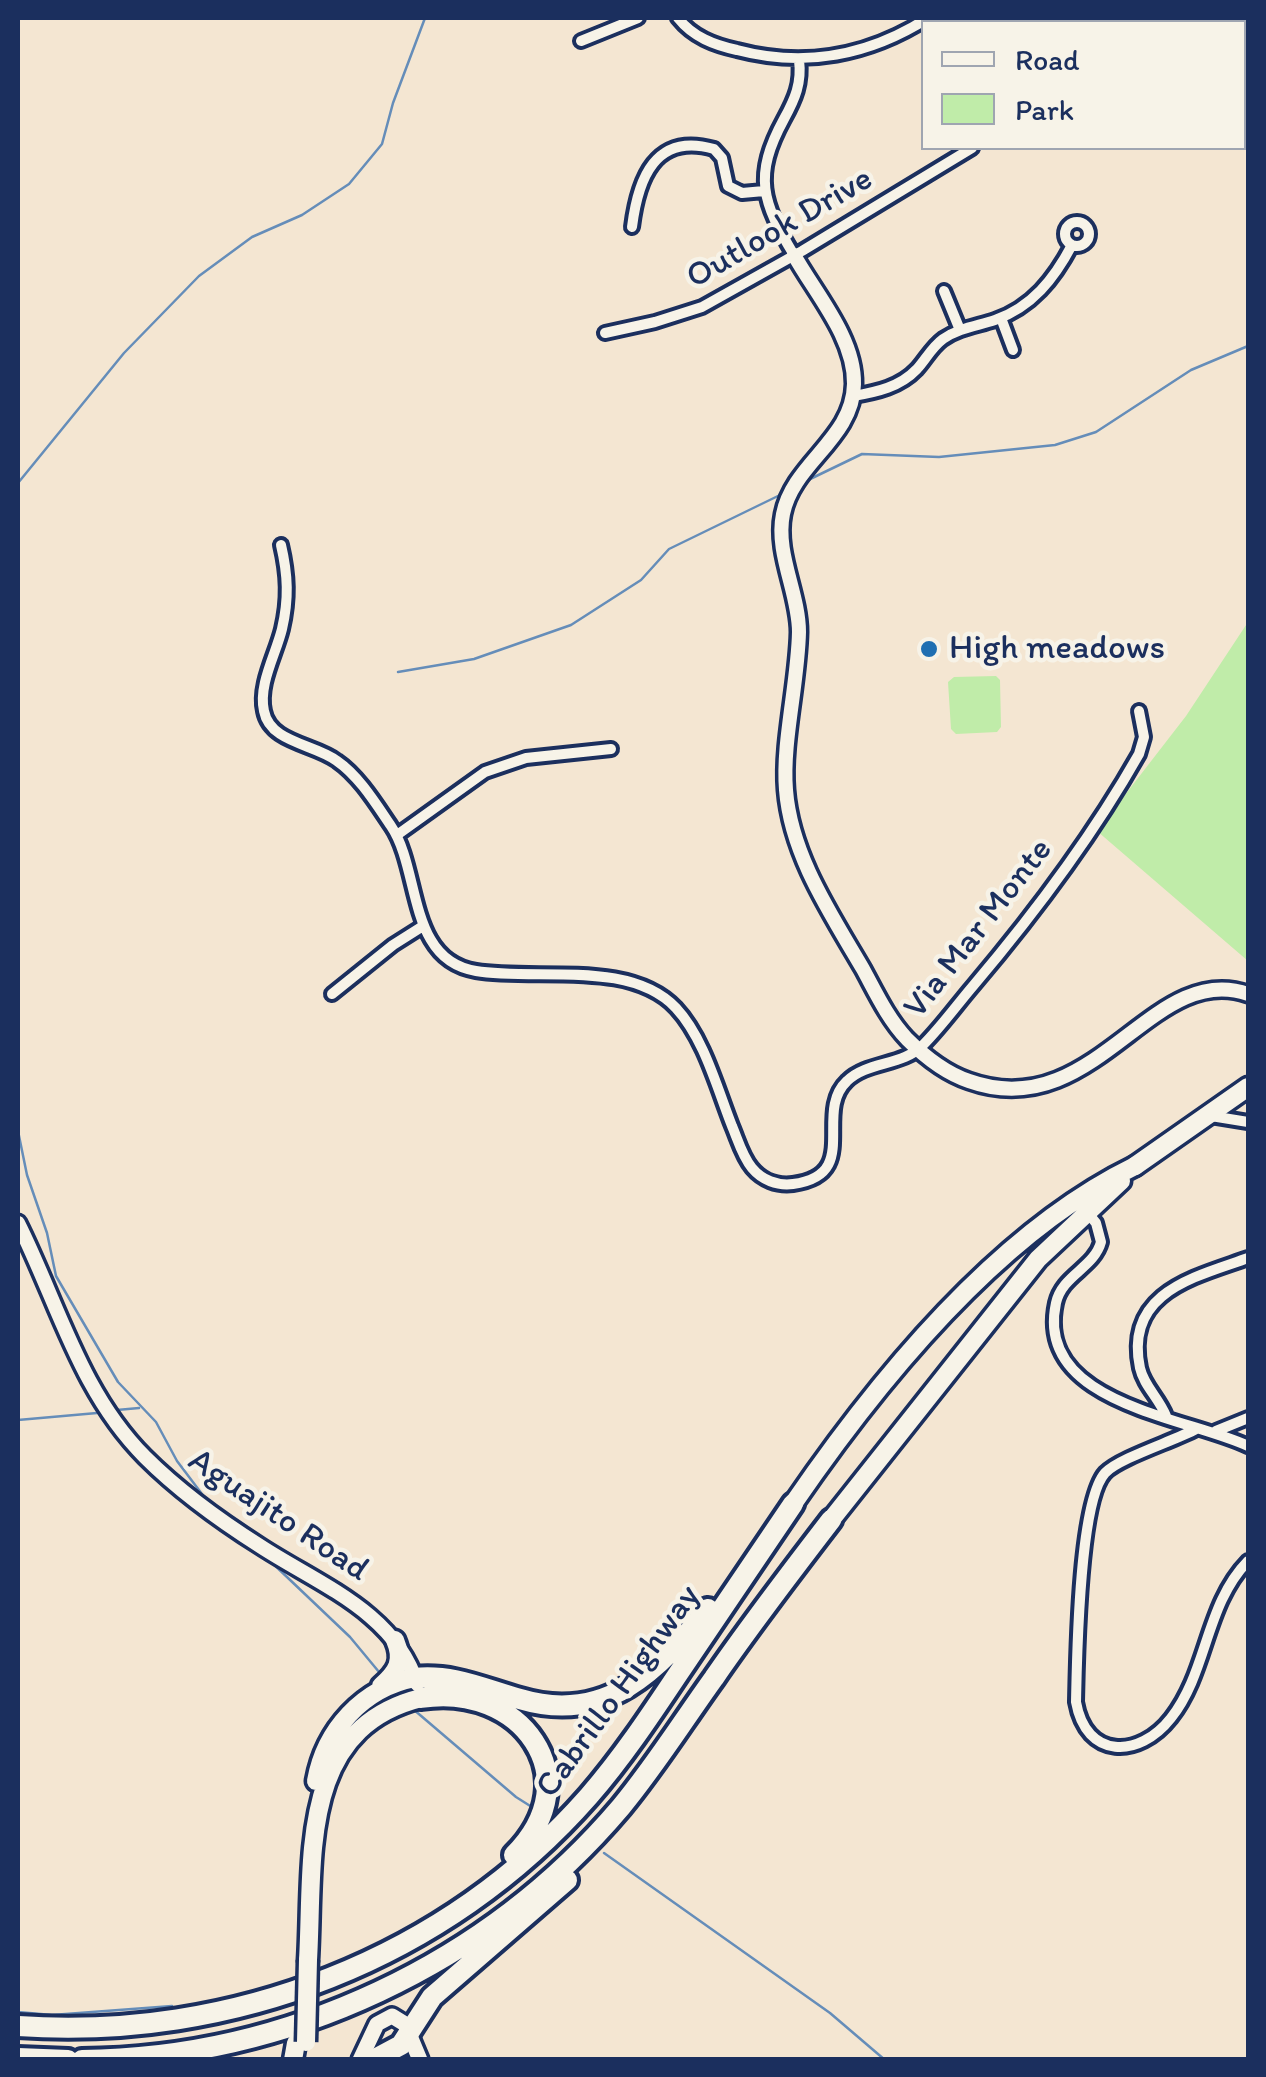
<!DOCTYPE html>
<html>
<head>
<meta charset="utf-8">
<style>
	body { margin:0 }
	#map { position:relative; width:1266px; height:2077px; overflow:hidden; background:#f4e6d2; font-family:Itim,sans-serif }
	canvas { display:block }
	.frame { position:absolute; inset:0; border:20px solid #1b2f5e; pointer-events:none }
	.legend { position:absolute; left:921px; top:20px; width:325px; height:130px; box-sizing:border-box; background:#f7f3e8; border:2px solid #9fa5b1; margin:0; padding:12px 18px; list-style:none; font-size:30px; color:#1b2f5e }
	.legend li { display:flex; align-items:center; gap:20px; height:50px }
	.legend b { width:50px; border:2px solid #9fa5b1 }
</style>
</head>
<body>
<div id="map">
<canvas width="1266" height="2077"></canvas>
<div class="frame"></div>
<ul class="legend">
<li><b style="height:12px;background:#f7f3e8"></b>Road</li>
<li><b style="height:28px;background:#c0eca9"></b>Park</li>
</ul>
</div>
<script>
const ctx = document.querySelector('canvas').getContext('2d');
ctx.lineJoin = 'round';
function fill(path, color) { ctx.fillStyle = color; ctx.fill(path, 'evenodd'); }
function trace(path, color, width, dash) { ctx.strokeStyle = color; ctx.lineWidth = width; ctx.lineCap = dash ? 'butt' : 'round'; ctx.setLineDash(dash || []); ctx.stroke(path); }
function label(font, color, halo, rows, align = 'center') {
  ctx.font = font + ' Itim,sans-serif'; ctx.lineWidth = 9; ctx.setLineDash([]); ctx.textBaseline = 'middle'; ctx.strokeStyle = halo; ctx.fillStyle = color; for (const [text, x, y, turn = 0] of rows) {
    ctx.save(); ctx.translate(x, y); ctx.rotate((+turn || 0) * Math.PI / 180); ctx.textAlign = isNaN(turn) ? turn : align; if (halo) ctx.strokeText(text, 0, 0); ctx.fillText(text, 0, 0); ctx.restore();
  }
}
fill(new Path2D(`
	M1248,622V961L1097,831L1186,716Z
	M996,676L1000,680L1001,727L997,732L956,734L951,729L948,682L954,677Z`), '#c0eca9');
trace(new Path2D(`
	M806,481L862,454L939,457L1055,445L1096,432L1191,370L1248,346
	M18,483L124,353L199,276L252,237L302,215L349,184L382,144L393,103L425,18
	M398,672L474,659L571,625L641,580L669,549L780,495
	M18,1131L27,1175L47,1233L56,1276L118,1382L156,1422L177,1461L208,1502
	M117,1410L139,1408
	M18,1420L97,1413
	M267,1558L350,1637L379,1672
	M413,1709L516,1797L535,1809
	M604,1853L830,2013L885,2060
	M18,2012L52,2015L172,2006`), '#658db9', 2.5);
const minor = new Path2D(`
	M678,18C693,37 714,45 737,50C805,68 870,55 928,18
	M1098,22L1101,18
	M1218,22L1219,18
	M581,41L638,18
	M1065 234a12 12 0 1 1 24 0a12 12 0 1 1-24 0Z
	M632,227C638,179 655,132 714,149L722,158L728,186L742,193L764,191
	M794,255C762,202 753,176 784,119C795,99 802,83 799,60
	M944,291L960,330
	M1001,318L1013,350
	M605,333L655,322L702,307L802,251L972,148
	M853,396C877,392 900,387 917,369C926,359 932,347 943,339C959,328 977,326 995,320C1032,307 1054,279 1072,245
	M281,545C288,575 289,599 282,629C276,654 258,685 264,711C270,743 315,744 337,761C359,776 376,804 391,826C421,870 407,960 476,971C536,981 630,959 676,1008C704,1038 717,1088 732,1126C738,1140 742,1156 752,1168C762,1180 777,1186 793,1184C862,1175 813,1113 847,1081C867,1061 903,1066 923,1045C941,1027 956,1006 973,986C1034,914 1092,837 1139,754L1144,737L1139,711
	M397,835L485,772L526,758L611,749
	M332,994L393,945L423,926
	M1211,1116L1248,1122
	M1087,1212L1096,1223L1101,1242C1094,1268 1062,1275 1056,1303C1034,1404 1187,1417 1248,1446
	M1166,1416C1159,1398 1144,1386 1140,1368C1124,1292 1195,1277 1248,1258
	M1196,1429C1174,1441 1119,1458 1105,1473C1079,1502 1077,1657 1076,1702C1086,1759 1139,1759 1171,1718C1208,1671 1205,1605 1248,1561
	M1216,1431L1248,1418`);
const tertiary = new Path2D(`
	M794,255C815,293 855,338 854,384C853,439 793,463 783,514C775,553 799,593 799,632C798,683 782,743 786,790C791,855 831,914 863,969C876,993 888,1019 907,1039C925,1057 945,1073 969,1081C1095,1126 1151,960 1248,994
	M18,1223C58,1303 80,1392 145,1457C179,1491 219,1520 260,1546C318,1584 395,1612 417,1684`);
const secondary = new Path2D(`
	M360,2060L377,2024L392,2016L405,2024L420,2060`);
const primary = new Path2D(`
	M1135,1166L1248,1087
	M381,1686C397,1672 404,1661 395,1640
	M316,1781C325,1730 363,1688 415,1678
	M308,1960C314,1860 297,1729 421,1698
	M293,2060L296,2043`);
const trunk = new Path2D(`
	M793,1504C878,1380 997,1233 1135,1166
	M831,1520L1038,1259L1121,1181`);
const motorway = new Path2D(`
	M415,1678C453,1674 484,1689 520,1699C607,1725 658,1670 708,1609
	M421,1698C520,1682 592,1777 514,1855
	M18,2026C232,2041 446,1959 589,1796C622,1758 650,1716 678,1674C716,1617 755,1561 793,1504
	M18,2058L68,2060
	M82,2060C288,2058 488,1964 621,1807C655,1766 683,1721 714,1678C751,1624 791,1572 831,1520
	M373,2060L401,2045L432,1997L567,1880`);
trace(minor, '#1b2f5e', 18);
trace(tertiary, '#1b2f5e', 21);
trace(secondary, '#1b2f5e', 22);
trace(primary, '#1b2f5e', 25);
trace(trunk, '#1b2f5e', 25);
trace(motorway, '#1b2f5e', 28);
trace(minor, '#f7f3e8', 10);
trace(tertiary, '#f7f3e8', 14);
trace(secondary, '#f7f3e8', 15);
trace(primary, '#f7f3e8', 18);
trace(trunk, '#f7f3e8', 18);
trace(motorway, '#f7f3e8', 20);
const primaryBridge = new Path2D(`
	M306,2042L308,1960`);
trace(primaryBridge, '#1b2f5e', 25, []);
trace(primaryBridge, '#f7f3e8', 18);
for (const [x, y, r, color] of [
	[929,649,10,"#1f6fb2"]
]) { const dot = new Path2D(); dot.arc(x, y, r, 0, 2 * Math.PI); ctx.fillStyle = color; ctx.fill(dot); trace(dot, '#f7f3e8', 4); }
label('35px', '#1b2f5e', '#f7f3e8', [
	["Outlook Drive",780,229,-30],
	["Via Mar Monte",979,929,-52],
	["Aguajito Road",278,1516,34],
	["Cabrillo Highway",619,1692,-54]
]);
label('35px', '#1b2f5e', '#f7f3e8', [
	["High meadows",949,649]
], 'left');
</script>
</body>
</html>
